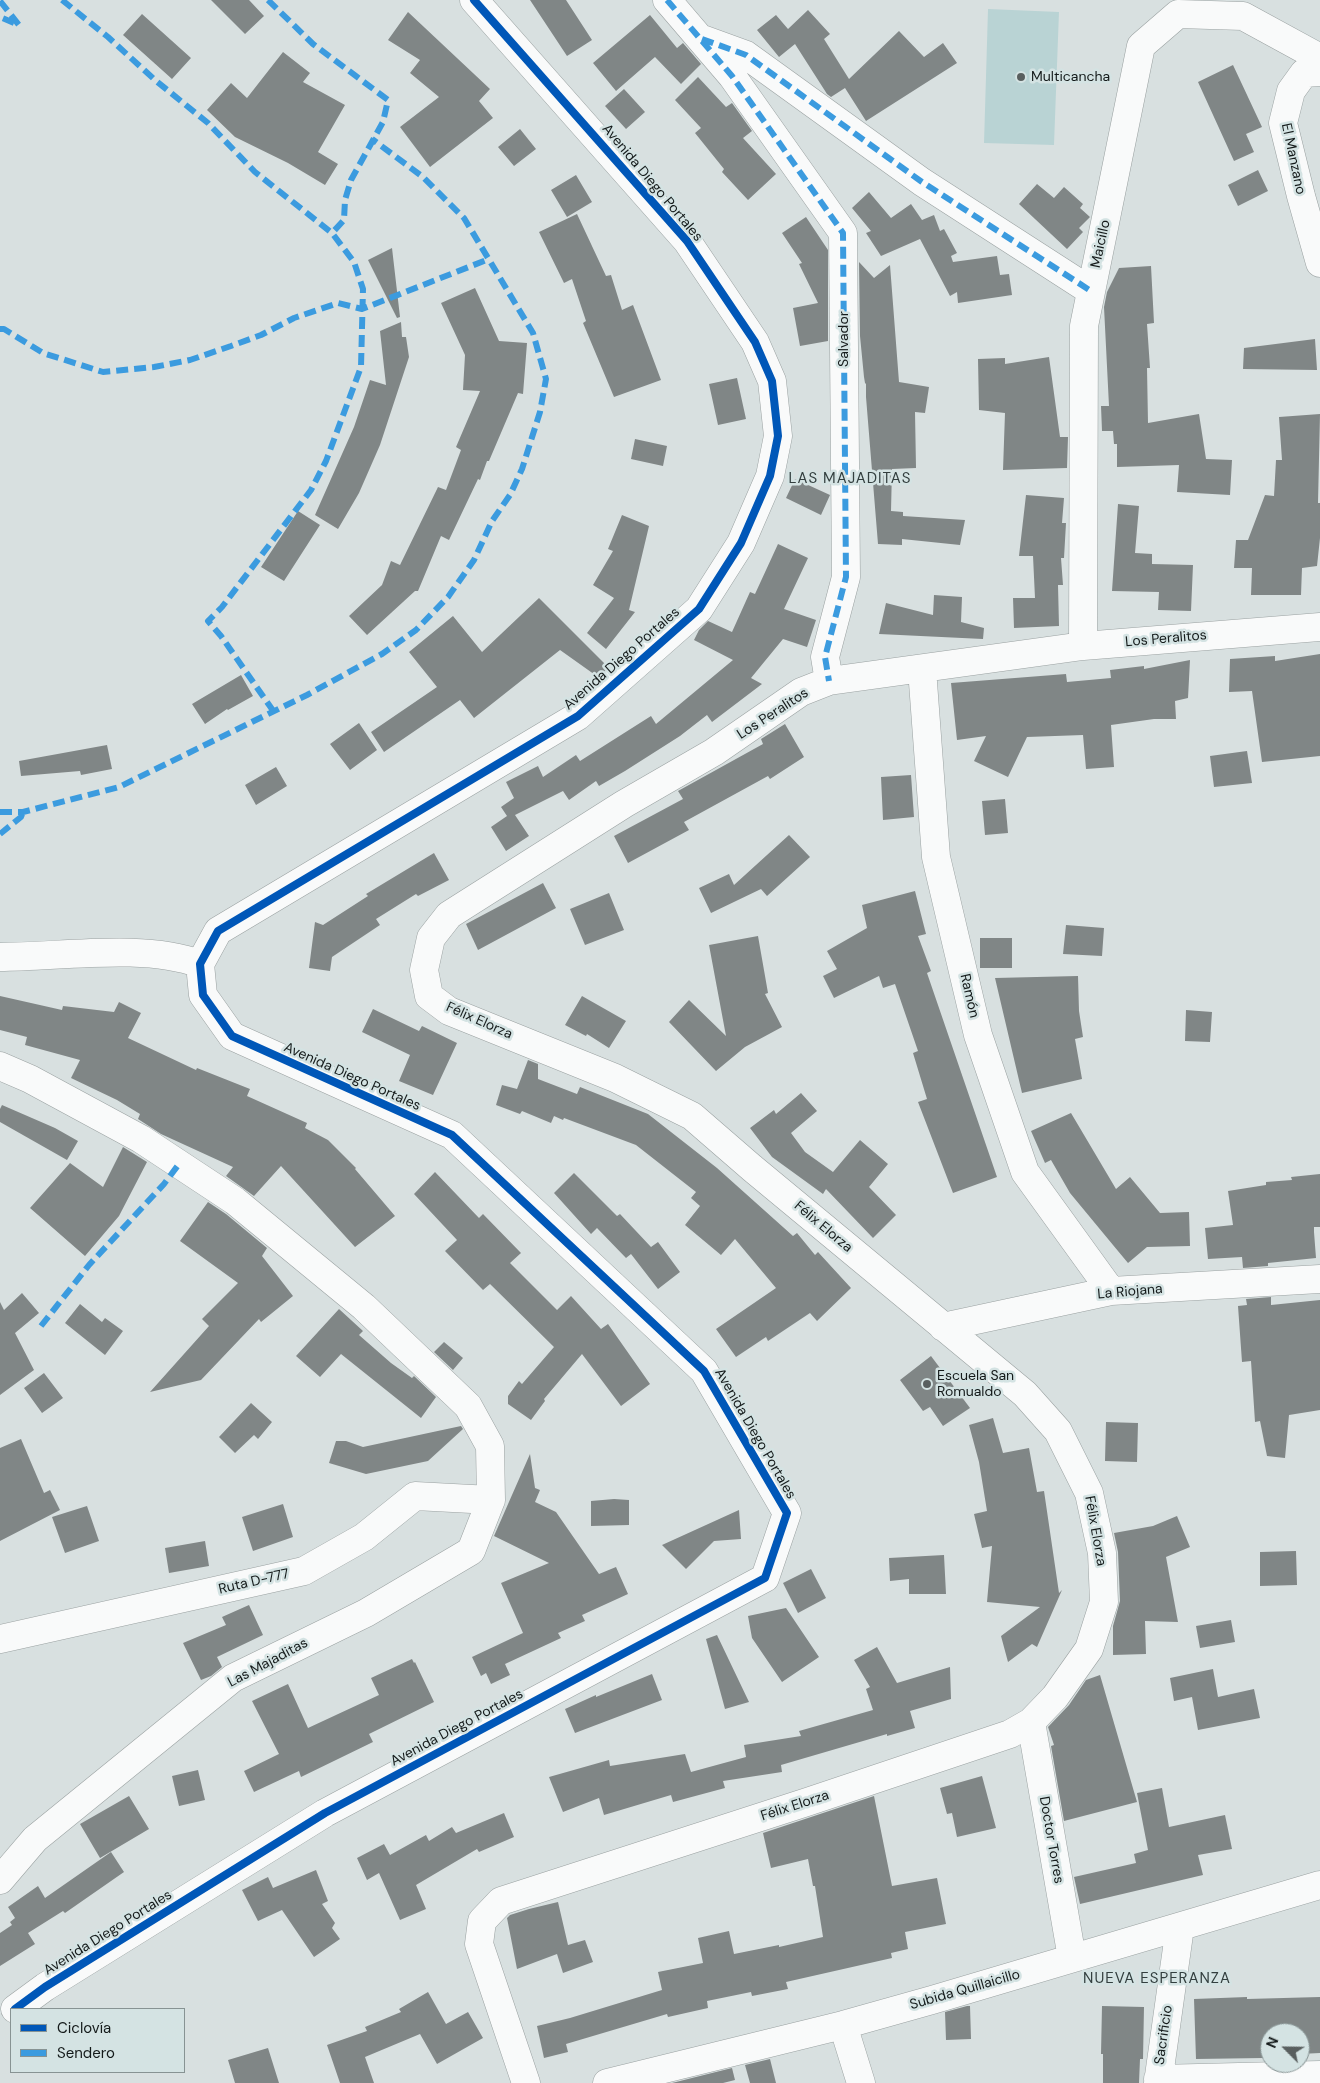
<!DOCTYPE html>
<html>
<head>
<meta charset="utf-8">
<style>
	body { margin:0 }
	#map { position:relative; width:1320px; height:2083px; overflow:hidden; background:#d8e0e0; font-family:"DM Sans",sans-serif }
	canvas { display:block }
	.legend { position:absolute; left:10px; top:2008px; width:175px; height:65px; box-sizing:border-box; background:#d4e3e3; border:1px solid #879393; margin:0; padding:6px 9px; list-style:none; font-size:15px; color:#141a1a }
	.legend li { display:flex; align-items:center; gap:10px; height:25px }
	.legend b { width:25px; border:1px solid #879393 }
	.north { position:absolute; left:1260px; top:2023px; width:50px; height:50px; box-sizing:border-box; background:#d4e3e3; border:1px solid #879393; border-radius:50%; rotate:293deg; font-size:14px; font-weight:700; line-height:20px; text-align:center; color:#141a1a }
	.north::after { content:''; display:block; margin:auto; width:18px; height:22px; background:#595f5f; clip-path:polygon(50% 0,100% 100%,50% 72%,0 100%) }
</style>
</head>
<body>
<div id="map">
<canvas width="1320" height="2083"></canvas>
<ul class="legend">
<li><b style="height:6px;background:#0057b8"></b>Ciclovía</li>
<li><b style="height:6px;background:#3b9bdf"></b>Sendero</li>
</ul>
<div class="north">N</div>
</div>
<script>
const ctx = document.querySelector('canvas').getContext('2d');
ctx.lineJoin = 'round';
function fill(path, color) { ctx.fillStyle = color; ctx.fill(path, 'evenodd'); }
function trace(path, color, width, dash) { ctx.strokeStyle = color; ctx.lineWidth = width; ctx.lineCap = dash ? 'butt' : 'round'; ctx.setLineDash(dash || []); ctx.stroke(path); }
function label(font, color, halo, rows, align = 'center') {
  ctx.font = font + ' "DM Sans",sans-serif'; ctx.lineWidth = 5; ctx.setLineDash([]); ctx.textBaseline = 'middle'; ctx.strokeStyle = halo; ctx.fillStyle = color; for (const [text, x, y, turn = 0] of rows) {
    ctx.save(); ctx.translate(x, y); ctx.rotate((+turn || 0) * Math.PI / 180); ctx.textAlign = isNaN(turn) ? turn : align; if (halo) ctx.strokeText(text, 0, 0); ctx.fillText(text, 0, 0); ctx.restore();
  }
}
fill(new Path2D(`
	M988,9L1059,12L1054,145L984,143Z`), '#b9d3d4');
fill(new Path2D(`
	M211,0H249L264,16L245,34Z
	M530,0H566L592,40L567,56Z
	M808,10L830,34L824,39L849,79L899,31L924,57L943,43L957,63L866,121L845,88L831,97L827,94L795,44L779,57L757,30L776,15L788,29Z
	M408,12L490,89L479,101L493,118L430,167L400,127L439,97L410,73L420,60L388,40Z
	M142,14L191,58L172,79L123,35Z
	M650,15L677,48L683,43L701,64L681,84L655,57L616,91L593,63Z
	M283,52L310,73L303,82L345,105L318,152L338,164L325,185L288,163L235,137L207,110L231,83L247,98Z
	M1233,65L1262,127L1246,134L1254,152L1234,161L1198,82Z
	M698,77L726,107L732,103L752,131L743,138L776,174L748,200L722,172L724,169L695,133L701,128L675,100Z
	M624,89L645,112L626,129L605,106Z
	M520,129L536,149L514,166L498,147Z
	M1258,170L1268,191L1238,206L1228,185Z
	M576,175L592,202L567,217L551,190Z
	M1037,184L1054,198L1064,187L1083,204L1080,208L1090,217L1079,228L1083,232L1067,249L1019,204Z
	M869,192L891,218L911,204L922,220L934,215L940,231L944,229L957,253L951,256L953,262L997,256L1000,275L1009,274L1012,295L958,303L957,292L950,296L920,239L881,256L866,233L871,231L852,208Z
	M577,214L606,276L611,275L622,310L633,305L661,380L614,397L583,323L586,321L572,279L564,283L539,232Z
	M806,217L828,250V341L800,346L793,308L818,303L799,264L802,263L782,233Z
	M392,248L400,317L397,318L368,260Z
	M859,262L874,278L890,265L899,382L929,387L925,413L915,412L916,468L892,469L891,511L903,512V516L965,520L960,545L902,539V545L878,544L866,397V384L865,383L864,377L860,336Z
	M1151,266L1154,323L1147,324L1150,368H1147L1148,423L1199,414L1206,459L1232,460L1230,495L1177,492L1179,465L1117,467V444H1114L1113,431H1102L1101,406H1109L1104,307L1107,292L1119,268Z
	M475,288L499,341L527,343L523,394L518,393L489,461H487L480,480L478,479L449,540L441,536L418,591H415L367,635L349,616L382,585L391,561L400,565L438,487L446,490L461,450L456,447L480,391L463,390L465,355L441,303Z
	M401,322L402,337H406L409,357L380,445L359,493L338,529L315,515L354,427L370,380L386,385L380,331Z
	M1315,339L1317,370L1243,369L1244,348Z
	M1049,357L1060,437H1068L1067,468L1003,470L1005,413L979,410L978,359L1005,358V364Z
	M737,378L746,419L718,425L709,384Z
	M1320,414L1318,503H1320V538L1317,566L1302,568L1301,595H1251L1252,568H1234L1236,540H1248L1265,495L1274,496L1276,460H1282L1279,417Z
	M635,439L667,446L663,466L631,459Z
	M795,479L830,495L821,515L786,498Z
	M1026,495L1064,498L1062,523H1066L1064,558H1061L1063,585H1058L1059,626L1014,628L1013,598H1035L1033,556H1019Z
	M1118,504L1139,506L1135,553L1152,554V564L1193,565L1191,611L1158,610L1159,592L1112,591Z
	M298,511L320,525L284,581L261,567Z
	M622,515L649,526L629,610L635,612L606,649L587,633L614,598L593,585L613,551L608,549Z
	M778,544L808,558L784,609L816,620L807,647L783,639L751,678L762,684L712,722L707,715L680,736L625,771L599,786L596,781L569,800L563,791L515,815L529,836L506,851L491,827L507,816L501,807L514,798L506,782L538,766L543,777L576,755L580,761L651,716L656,724L733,660L694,640L699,630L708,621L732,632L750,592L755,594Z
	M934,595L962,597L961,622L984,628L983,639L879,634L886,603L933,615Z
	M539,598L609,668L598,677L560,650L474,718L460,700L384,752L371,732L437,687L409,652L453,616L482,652Z
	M1320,654V756L1262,762L1252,691L1229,692L1230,659L1275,656V661Z
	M1190,660L1188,698L1175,701L1176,719H1154L1111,725L1114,767L1086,769L1083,735L1027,737L1008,777L974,761L986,736L957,740L951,683L1066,674L1067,682L1111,678L1110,670L1144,666V669Z
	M241,675L253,696L228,710L227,709L205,724L192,704Z
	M359,723L377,750L350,770L330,744Z
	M785,724L804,757L770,779L768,776L684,822L689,830L628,863L614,836L683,799L678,791L763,744L761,739Z
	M107,745L112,769L81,775L80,771L21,776L19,761Z
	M1247,751L1252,783L1214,787L1210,756Z
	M276,767L287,786L256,805L245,785Z
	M911,775L914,817L883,820L881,777Z
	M1005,799L1008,833L985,835L982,801Z
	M789,835L810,857L767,896L761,889L711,913L699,888L729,874L734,885Z
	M434,853L449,880L418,896L416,894L376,919L380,925L332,957L330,971L309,968L315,922L323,925L368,896L366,894Z
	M543,883L556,908L478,950L466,924Z
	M915,891L926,934L918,936L931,971L927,973L997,1177L953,1193L918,1102L927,1099L913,1053L918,1051L895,984L883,988L879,976L834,998L823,976L837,969L827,951L867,928L862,905Z
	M609,893L624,930L585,945L570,909Z
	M1066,925L1104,928L1102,956L1063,954Z
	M758,936L768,993L765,994L782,1027L745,1047L716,1071L669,1022L689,1000L726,1036L709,945Z
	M980,938H1012V968H980Z
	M1078,976L1079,1011L1083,1037L1075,1039L1082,1079L1022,1093L995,978Z
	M0,996L62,1010L63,1006L114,1012L119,1002L141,1013L128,1038L196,1070L197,1068L250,1089L247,1096L307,1123L305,1128L328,1140L356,1168L355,1169L395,1216L355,1247L281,1166L254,1196L226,1176L233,1167L161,1134L138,1119L140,1114L117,1100L71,1078L80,1060L25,1045L27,1037L0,1030Z
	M582,996L626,1021L609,1048L587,1034L586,1036L565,1025Z
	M373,1009L419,1031L422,1026L457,1043L433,1095L399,1081L410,1055L362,1032Z
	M1186,1010L1212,1012L1210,1042L1185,1041Z
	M528,1060L538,1064V1079L577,1094L580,1087L648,1114L717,1168L793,1236L797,1233L815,1255L818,1252L851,1288L817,1321L810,1313L768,1341L766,1337L736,1357L716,1329L776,1288L735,1239L721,1255L685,1225L700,1206L691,1198L696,1192L636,1145L564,1118L563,1120L554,1116L551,1123L522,1111L520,1114L496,1105L502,1085L517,1089Z
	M801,1093L817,1111L791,1133L805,1152L833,1172L860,1140L888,1164L869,1187L896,1215L873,1238L826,1189L823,1194L772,1157L750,1128L774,1110L776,1114Z
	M2,1105L55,1128L78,1141L67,1160L0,1122V1109Z
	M1071,1113L1116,1189L1130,1177L1160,1213L1189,1212L1190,1246L1147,1247L1128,1263L1113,1245L1070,1193L1051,1160L1045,1163L1031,1131Z
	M123,1147L147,1162L119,1216L85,1256L30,1208L70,1163L103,1187Z
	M435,1172L479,1218L483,1214L521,1253L510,1263L557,1310L571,1296L601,1329L608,1324L650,1384L621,1406L582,1354L544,1399L545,1401L531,1420L508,1404V1396L519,1381L522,1384L554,1347L490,1284L483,1290L445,1251L457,1240L414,1194Z
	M574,1173L617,1216L620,1214L651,1247L658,1242L680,1272L658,1289L631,1254L626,1258L597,1228L591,1234L554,1193Z
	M1320,1174V1227H1314V1232L1316,1258L1268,1263V1266L1243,1268L1242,1257L1208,1259L1205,1228L1233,1225L1228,1191L1266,1185V1182L1292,1180L1291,1177Z
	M208,1202L226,1214L267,1248L262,1256L293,1296L261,1322L259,1319L201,1380L150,1392L209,1326L202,1319L238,1283L180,1241Z
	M22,1293L39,1313L15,1333L34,1370L0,1395V1302L4,1310Z
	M1271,1297V1305L1320,1300V1410L1289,1415L1285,1458L1267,1456L1260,1421L1255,1422L1251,1361L1242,1362L1238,1306L1247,1305L1246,1299Z
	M80,1304L102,1322L105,1318L123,1331L105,1355L65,1323Z
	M339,1309L363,1331L359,1335L391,1363L412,1378L414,1376L436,1397L421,1418L341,1354L320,1377L296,1356Z
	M444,1342L463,1358L453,1370L434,1352Z
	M931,1356L970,1408L943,1426L930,1407L923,1411L900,1380Z
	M44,1373L63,1398L42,1413L24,1388Z
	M251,1403L272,1422L258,1439L254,1435L235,1453L219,1437Z
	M993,1418L1003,1453L1029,1448L1037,1492L1044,1491L1059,1593L1062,1590L1037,1647L1032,1644L1008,1662L1001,1636L1040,1607L987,1602L992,1546L982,1548L974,1514L987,1511L979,1462L969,1425Z
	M1106,1422L1138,1423L1137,1462L1105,1461Z
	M461,1426L463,1429L428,1461L366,1474L329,1463L336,1441H346L363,1447Z
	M21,1439L44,1493L50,1490L60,1510L0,1541V1448Z
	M530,1454L535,1488L540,1490L535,1502L556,1512L599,1574L616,1567L628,1594L582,1615L585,1621L558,1633L561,1638L505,1664L510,1675L491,1684L486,1673L481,1676L472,1657L523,1633L501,1583L549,1563L494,1536Z
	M614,1499L629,1500V1525L591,1526V1501Z
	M283,1504L293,1537L253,1551L242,1517Z
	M87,1506L99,1541L65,1553L52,1517Z
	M739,1510L741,1539L714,1541L686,1569L662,1545Z
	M1177,1516L1190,1547L1166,1557L1178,1622L1145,1621L1146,1654L1113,1655V1626L1120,1601L1118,1552L1114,1533L1153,1526Z
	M205,1541L209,1566L169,1573L165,1548Z
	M1296,1551L1297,1585L1260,1586V1552Z
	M944,1555L946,1594H909V1579L890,1581L889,1558Z
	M811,1569L826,1598L798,1613L783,1583Z
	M249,1605L263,1635L217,1657L222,1667L211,1676L201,1680L183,1643L226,1625L222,1617Z
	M786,1608L819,1657L782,1682L752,1638L748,1616Z
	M1231,1620L1235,1642L1200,1648L1196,1626Z
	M717,1635L749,1702L725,1709L706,1639Z
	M877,1647L897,1683L950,1667L951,1699L910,1711L915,1728L887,1736V1734L781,1765L782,1772L723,1781L725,1788L673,1802L671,1795L604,1815L599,1798L563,1812L549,1777L609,1760L610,1766L685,1754L691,1772L746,1757L744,1745L801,1736L799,1731L873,1710L866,1689L870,1687L854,1660Z
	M412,1659L414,1663L415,1662L434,1702L369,1734L373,1742L301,1777L299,1771L254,1792L244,1771L279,1754L252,1701L288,1684L308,1728L379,1695L371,1678Z
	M1213,1669L1218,1697L1254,1689L1260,1718L1198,1730L1192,1697L1174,1701L1170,1678Z
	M652,1674L662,1700L575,1733L565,1709L596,1695V1697Z
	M1100,1675L1137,1802L1064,1821L1051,1746L1054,1745L1048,1727L1069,1705L1086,1680Z
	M198,1770L205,1800L179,1806L172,1776Z
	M982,1776L996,1828L957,1837L952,1813L947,1814L940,1788Z
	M1162,1788L1169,1827L1225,1815L1232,1849L1198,1855L1203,1875L1080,1904L1074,1877L1136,1863L1134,1854L1148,1850L1137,1793Z
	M129,1796L149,1829L100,1858L80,1824Z
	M874,1796L892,1886L937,1878L946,1924L905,1932L908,1949L891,1953L892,1958L786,1982L788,1989L752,1996L751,1992L707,2001L708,2008L668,2017L667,2014L566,2044L568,2052L544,2058L537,2026L570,2018L662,1990L658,1972L703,1963L698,1938L729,1931L734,1954L779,1945V1947L823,1937L815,1886H813L808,1859L771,1868L763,1833Z
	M504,1813L514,1837L479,1852L477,1849L416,1885L426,1909L400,1920L379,1873L367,1880L357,1858L384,1844L390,1855L426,1835L429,1841L452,1827L456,1833Z
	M111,1852L124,1872L65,1913L63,1911L28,1933L35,1944L0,1966V1933L12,1925L10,1922L15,1918L8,1907L38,1886L45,1898Z
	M316,1870L328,1901L322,1904L335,1923L332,1928L340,1939L314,1957L282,1910L258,1921L242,1890L268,1877L273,1888Z
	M558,1902L568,1945L585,1940L593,1962L563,1973L557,1954L517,1969L507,1918L510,1915L529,1909Z
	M428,1992L446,2024L468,2012L483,2038L437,2064L420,2034L365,2057L374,2083H340L327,2045L367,2031L365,2027L401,2012L399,2009Z
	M1247,1997V1999L1320,1997V2053L1300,2054V2033H1270V2054H1263V2058L1196,2059L1194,1999Z
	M967,2006H970L971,2039L946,2040L945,2012Z
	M1102,2006L1144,2007L1143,2059H1140L1139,2083H1103V2054H1101Z
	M268,2048L279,2083H235L228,2060Z
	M770,2059L776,2083H750L745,2065Z
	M732,2068L735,2080L723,2083H672Z`), '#808686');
const minor = new Path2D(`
	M667,0L732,76L843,233L846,577L825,657L829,681
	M702,39L746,55L922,182L1091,291
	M1320,72L1304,73L1291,91L1283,123L1301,196L1320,263
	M1083,646L1084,326L1141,46L1178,14L1243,16L1320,58
	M922,669L936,857L978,1035L1025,1172L1111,1291
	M0,957C60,957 144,943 200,964
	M0,1066L30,1079L141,1139L235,1201L364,1307L468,1406L490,1446L491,1500L471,1551L366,1613L233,1678L35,1839L0,1880
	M943,1327L1111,1291L1320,1279
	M0,1639L304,1571L364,1537L415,1496L491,1500
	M1031,1722L1072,1958
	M15,2009L45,1987L325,1813L765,1578L787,1513L704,1371L452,1135L232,1036L203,995L200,964L218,931L578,716L699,609L741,543L770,476L778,436L772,381L755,342L687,241L474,0
	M843,2025L861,2083
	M1158,2079L1320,2075
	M526,2083L479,1944L482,1921L501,1901L807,1802L1010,1734L1031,1722L1055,1697L1089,1649L1104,1602L1102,1553L1089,1493L1058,1431L1025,1394L752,1168L692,1116L615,1078L449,1011L429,996L424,970L431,938L449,915L624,804L714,752L801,692L829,681L1083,646L1320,627
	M607,2083L843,2025L932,2000L1320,1885
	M1158,2083L1180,1927`);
trace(minor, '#9aa1a1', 29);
trace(minor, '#f9fafa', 28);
trace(new Path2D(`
	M62,0L108,37L155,80L208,123L255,172L332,233L354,262L363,289L361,367L326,461L311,490L222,607L208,621L221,636L274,712
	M268,0L313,44L388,100L383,122L351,180L345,200L344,220L332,233
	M667,0L732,76L843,233L846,577L825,657L829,681
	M0,1L19,25L0,17
	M702,39L746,55L922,182L1091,291
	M0,329H4L43,353L103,372L154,367L190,360L231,346L261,335L294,318L338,303L362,309L489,259
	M0,812H23L119,787L307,695L382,654L416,630L448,597L474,560L492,521L510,495L522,469L540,412L546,379L533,333L464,218L423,177L372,139
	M0,834L21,817L23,812
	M41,1326L89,1265L164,1184L179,1164`), '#3b9bdf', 6, [12, 6]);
trace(new Path2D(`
	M15,2009L45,1987L325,1813L765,1578L787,1513L704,1371L452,1135L232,1036L203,995L200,964L218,931L578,716L699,609L741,543L770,476L778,436L772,381L755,342L687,241L474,0`), '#0057b8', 8);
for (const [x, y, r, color] of [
	[1021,77,5,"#595f5f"],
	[927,1384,5,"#595f5f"]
]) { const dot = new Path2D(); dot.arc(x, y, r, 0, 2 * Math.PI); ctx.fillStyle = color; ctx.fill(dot); trace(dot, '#d4e3e3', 2); }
label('14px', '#141a1a', '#d4e3e3', [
	["Multicancha",1031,77],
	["Escuela San",937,1376],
	["Romualdo",937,1392]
], 'left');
label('14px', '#141a1a', '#d4e3e3', [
	["El Manzano",1293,159,78],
	["Avenida Diego Portales",652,183,50],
	["Maicillo",1101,244,-78],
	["Salvador",844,339,-90],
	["Los Peralitos",1166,639,-5],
	["Avenida Diego Portales",622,659,-41],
	["Los Peralitos",773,714,-33],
	["Ramón",969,996,77],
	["Félix Elorza",479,1021,24],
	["Avenida Diego Portales",352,1077,24],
	["Félix Elorza",823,1227,40],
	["La Riojana",1130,1292,-5],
	["Avenida Diego Portales",755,1434,60],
	["Félix Elorza",1095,1531,80],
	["Ruta D-777",254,1582,-13],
	["Las Majaditas",268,1663,-28],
	["Avenida Diego Portales",457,1728,-28],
	["Félix Elorza",795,1806,-18],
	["Doctor Torres",1051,1840,80],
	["Avenida Diego Portales",108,1933,-32],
	["Subida Quillaicillo",965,1990,-16],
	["Sacrificio",1164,2035,-82]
]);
ctx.letterSpacing = '1px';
label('15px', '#333f3f', '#d4e3e3', [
	["LAS MAJADITAS",850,479],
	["NUEVA ESPERANZA",1157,1979]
]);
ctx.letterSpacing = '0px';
</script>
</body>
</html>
